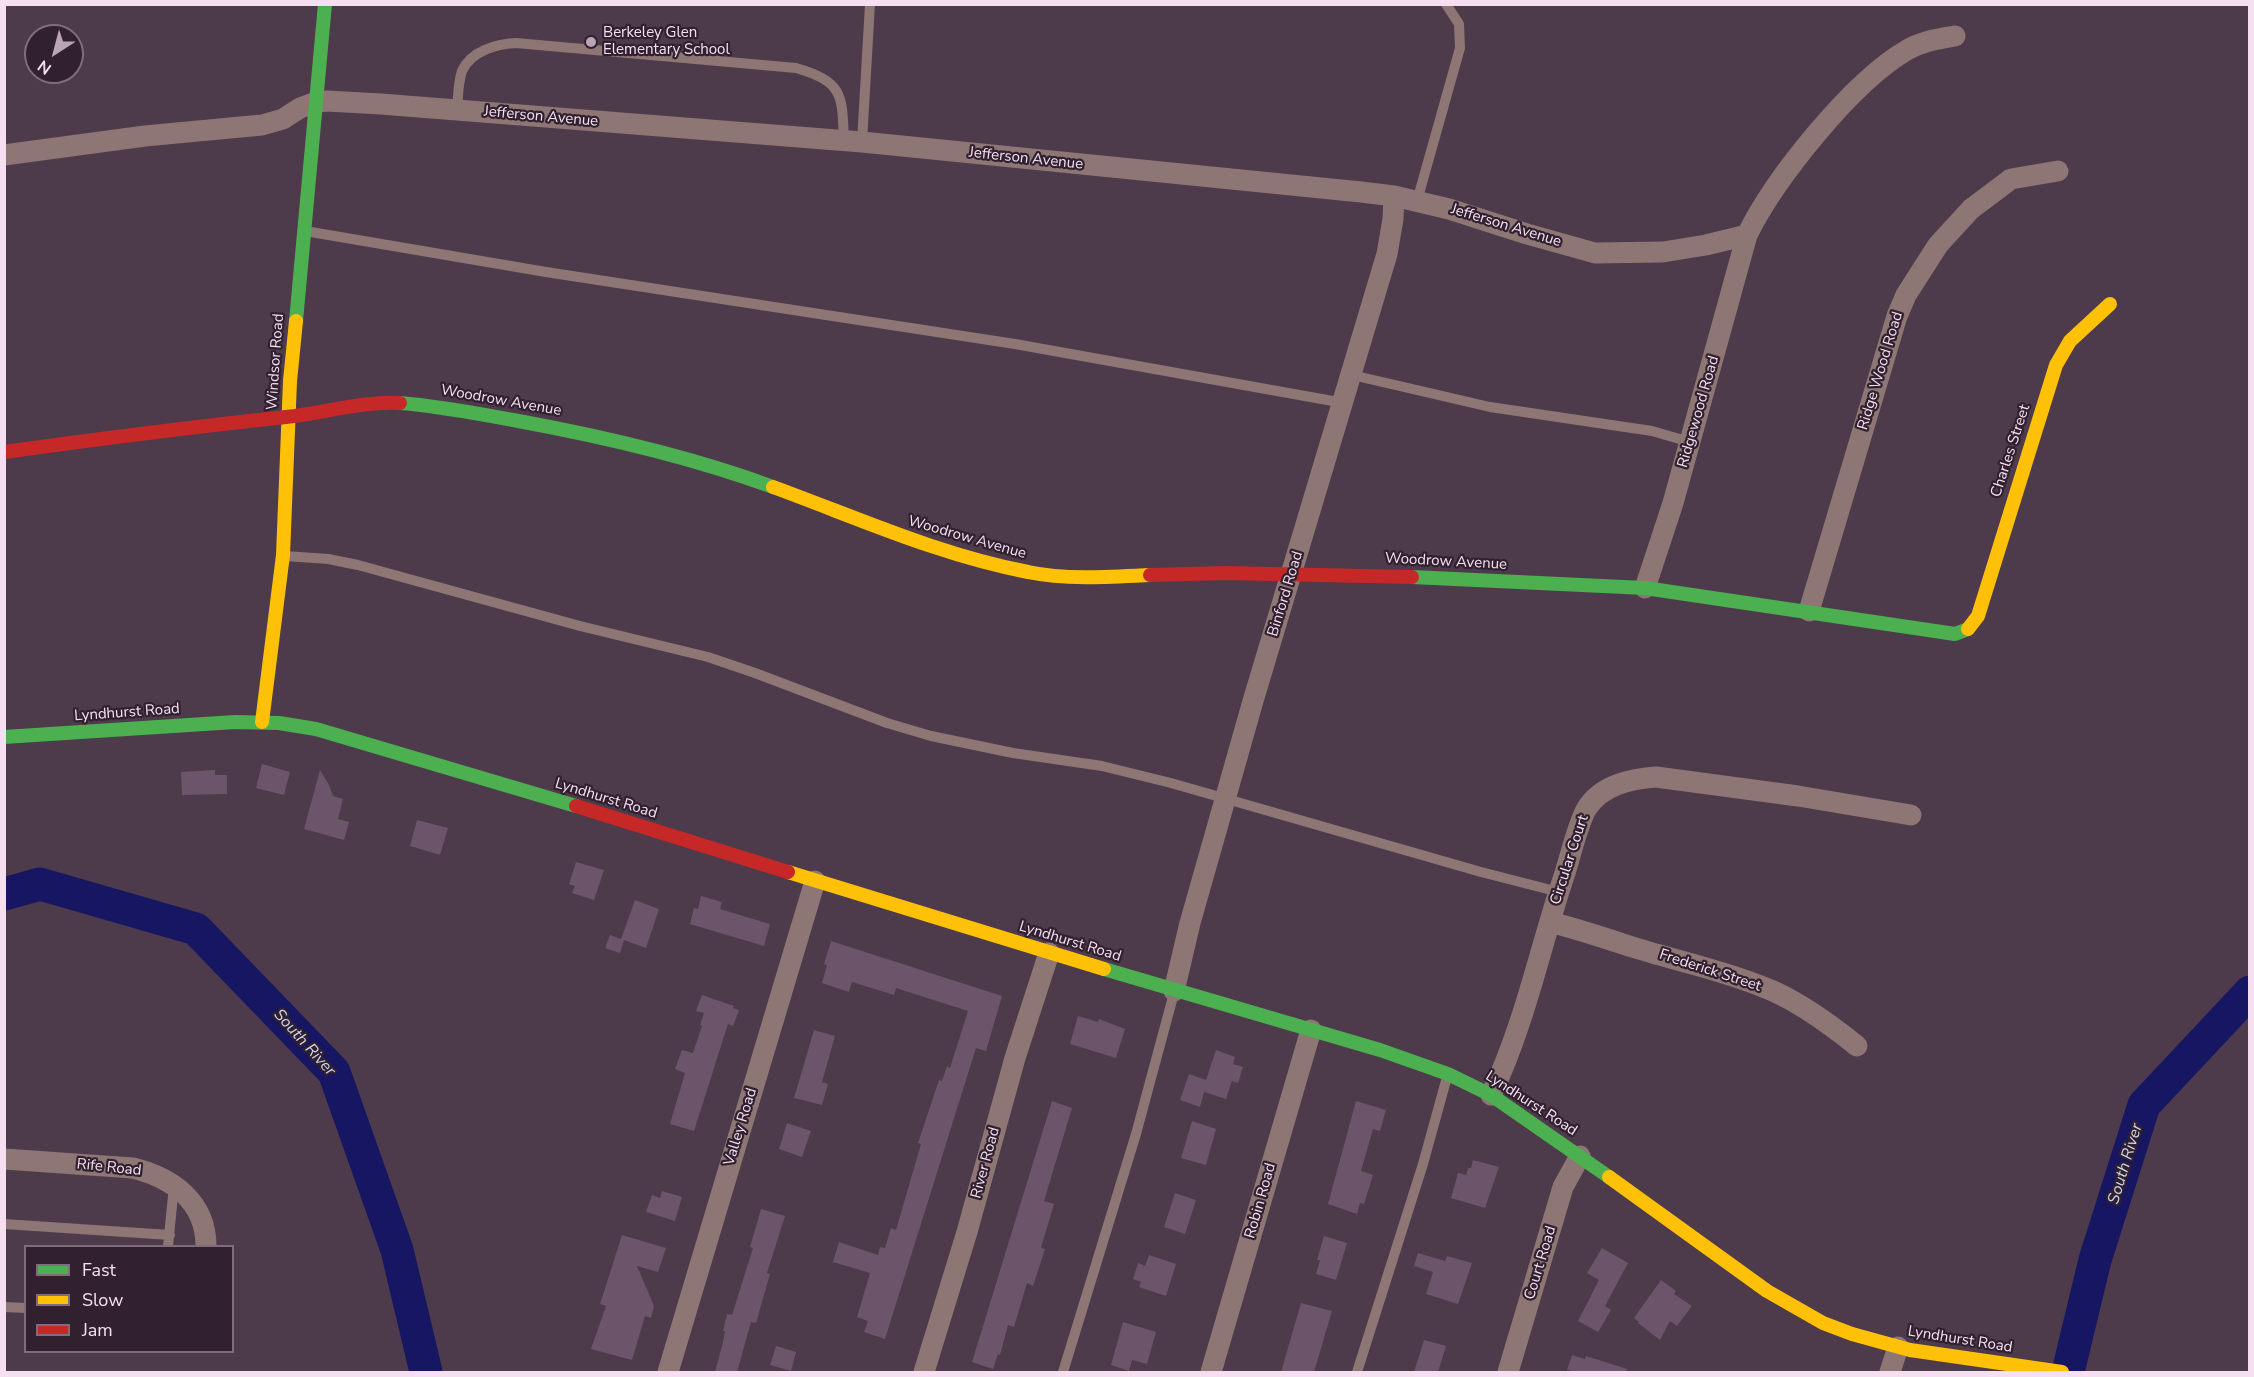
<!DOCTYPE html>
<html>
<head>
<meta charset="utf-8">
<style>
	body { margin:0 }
	#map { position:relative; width:2254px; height:1377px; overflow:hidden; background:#4d3a4b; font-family:"Nunito Sans",sans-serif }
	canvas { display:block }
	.frame { position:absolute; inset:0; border:6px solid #f5dff1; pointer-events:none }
	.legend { position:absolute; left:24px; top:1245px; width:210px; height:108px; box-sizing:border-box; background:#31212f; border:2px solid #7f6d7d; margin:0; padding:8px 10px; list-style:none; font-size:18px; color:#f5dff1 }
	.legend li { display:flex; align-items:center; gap:12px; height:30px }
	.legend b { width:30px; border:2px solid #7f6d7d }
	.north { position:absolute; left:24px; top:24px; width:60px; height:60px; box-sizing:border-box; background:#31212f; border:2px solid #7f6d7d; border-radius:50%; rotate:216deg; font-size:16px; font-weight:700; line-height:24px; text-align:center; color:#f5dff1 }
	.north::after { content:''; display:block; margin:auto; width:21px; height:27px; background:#baa5b7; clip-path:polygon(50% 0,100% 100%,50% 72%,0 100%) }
</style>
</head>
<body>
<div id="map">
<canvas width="2254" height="1377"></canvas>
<div class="frame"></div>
<ul class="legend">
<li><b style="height:8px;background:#4caf50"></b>Fast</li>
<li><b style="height:8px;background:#ffc107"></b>Slow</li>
<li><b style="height:8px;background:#c62828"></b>Jam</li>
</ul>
<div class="north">N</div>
</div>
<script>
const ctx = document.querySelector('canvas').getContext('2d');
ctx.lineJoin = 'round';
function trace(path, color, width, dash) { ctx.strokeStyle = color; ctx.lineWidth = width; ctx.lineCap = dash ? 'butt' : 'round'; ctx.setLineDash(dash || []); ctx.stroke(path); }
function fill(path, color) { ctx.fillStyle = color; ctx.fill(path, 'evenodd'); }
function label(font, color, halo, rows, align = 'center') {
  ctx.font = font + ' "Nunito Sans",sans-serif'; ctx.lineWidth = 4.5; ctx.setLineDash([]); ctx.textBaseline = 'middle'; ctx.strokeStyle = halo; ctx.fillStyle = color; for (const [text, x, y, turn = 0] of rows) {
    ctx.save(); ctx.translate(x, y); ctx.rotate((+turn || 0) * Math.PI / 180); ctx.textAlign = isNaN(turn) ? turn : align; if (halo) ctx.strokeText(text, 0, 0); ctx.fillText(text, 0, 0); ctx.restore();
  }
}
trace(new Path2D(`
	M4,894L40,884L196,929L334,1072L397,1250L426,1372
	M2068,1372L2095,1260L2144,1105L2250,992`), '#171663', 33);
fill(new Path2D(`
	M262,764L290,772L284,795L256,788Z
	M215,770V775H227V794L182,795L181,772Z
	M320,770L329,785L333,796L343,799L338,819L349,822L344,840L304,829Z
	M417,820L448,828L440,855L410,846Z
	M576,862L604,870L594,900L572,893L575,886L569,884Z
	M701,896L722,902L720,909L770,924L764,946L690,924L694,908L698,909Z
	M635,900L659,909L646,948L624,940L620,953L605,948L610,935L621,939Z
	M831,941L1002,996L986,1051L976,1048L885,1339L864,1332L868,1321L857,1317L870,1273L833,1262L839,1242L878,1255L880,1247L885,1248L891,1228L896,1230L921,1144L918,1143L939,1080L942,1081L947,1066L950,1068L968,1011L896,988L894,995L852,982L849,992L822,983L827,965L824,964Z
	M702,995L734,1006L733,1008L739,1010L733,1026L728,1024L694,1131L670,1124L685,1073L675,1069L682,1050L693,1053L702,1026L700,1025L704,1013L696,1011Z
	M1078,1016L1098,1022L1099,1019L1125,1029L1116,1058L1070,1044Z
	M814,1030L835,1036L822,1082L828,1084L822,1105L794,1098Z
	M1216,1050L1235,1057L1233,1064L1243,1067L1238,1083L1232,1081L1226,1099L1204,1092L1200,1107L1180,1100L1189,1074L1206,1080Z
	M1052,1101L1072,1108L1044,1201L1054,1204L1041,1248L1045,1249L1033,1286L1027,1283L1014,1327L1008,1325L1000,1355L998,1354L993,1369L972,1362Z
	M1356,1101L1386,1110L1380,1131L1373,1129L1361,1171L1373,1175L1364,1204L1360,1203L1357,1214L1328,1204Z
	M1192,1121L1216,1129L1206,1165L1181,1158Z
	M787,1123L811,1131L802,1157L779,1149Z
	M1473,1160L1499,1167L1485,1208L1451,1198L1458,1173L1466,1175L1468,1168H1471Z
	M662,1191L682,1197L675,1221L646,1212L652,1195L660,1198Z
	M1175,1193L1196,1200L1185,1234L1164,1227Z
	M761,1209L785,1216L767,1273L770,1274L756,1323L751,1322L737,1372H715L723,1342L725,1331H723L727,1314L732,1315L753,1248L750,1247Z
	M622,1235L666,1248L658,1272L637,1266L654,1306L651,1318L645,1316L632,1360L591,1349L606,1306L600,1304Z
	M1324,1236L1347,1243L1336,1280L1316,1274L1320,1260H1317Z
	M1602,1248L1628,1263L1605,1306L1611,1310L1598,1332L1578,1321L1599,1280L1587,1273Z
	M1418,1253L1445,1261L1447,1256L1472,1263L1458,1304L1426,1294L1433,1272L1414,1266Z
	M1149,1255L1176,1264L1166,1296L1139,1287L1141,1282L1133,1279L1138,1263L1145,1266Z
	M1661,1280L1676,1291L1674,1294L1692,1306L1677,1326L1670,1321L1660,1340L1638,1323L1639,1322L1634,1318Z
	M1301,1303L1332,1311L1314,1372H1281Z
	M1123,1322L1156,1332L1147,1364L1132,1360L1129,1371L1111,1365Z
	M1424,1340L1446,1346L1438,1372H1414Z
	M776,1346L796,1352L791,1371L770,1365Z
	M1572,1355L1585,1359L1586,1356L1627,1369L1626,1372H1576L1567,1370Z`), '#6c556a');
trace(new Path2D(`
	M457,110C458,99 458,82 462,71C471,51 496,44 516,43L796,68C844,82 842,95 844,141
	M862,142L870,4
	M1417,201L1460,48L1459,24L1446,4
	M305,231L546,272L1015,344L1344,403
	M1352,375L1490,407L1652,431L1690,442
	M285,556L328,559L358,565L580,626L708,657L755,673L887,723L931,736L1013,753L1102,766L1171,783L1481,872L1559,892
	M4,1224L170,1235
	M168,1246L174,1186
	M4,1307L26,1308
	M1063,1372L1136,1134L1174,993
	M1357,1372L1423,1164L1447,1077`), '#8d7674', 10);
trace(new Path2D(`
	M4,155L145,136L262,125L283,119L300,108L316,102L327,101L381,104L862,142L1361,192L1394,196L1449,209L1527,234L1595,253L1663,252L1706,245L1747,235C1775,178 1852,82 1907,50C1922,41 1939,39 1955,36
	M1645,588L1673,503L1747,235
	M1809,611L1897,316L1906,295L1938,245L1971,209L2011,179L2058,171
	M1550,922C1577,929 1602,937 1629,946C1677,961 1726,971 1773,991C1804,1005 1831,1025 1857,1046
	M1174,991L1190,923L1253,701L1387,254L1393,219L1394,196
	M1491,1095C1525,1024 1540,947 1565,873C1570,857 1579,820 1587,808C1602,785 1630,779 1656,777L1798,796L1911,815
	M4,1159L133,1168C173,1178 206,1202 206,1246
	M668,1372L815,881
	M924,1372L967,1232L1015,1058L1049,953
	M1211,1372L1311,1030
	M1508,1372L1563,1187L1580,1156
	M1890,1372L1898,1347`), '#8d7674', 21);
trace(new Path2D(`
	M296,321L325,4
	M400,403C438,406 475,413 513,420C601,436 689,456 773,487
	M1412,577L1645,588L1955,634L1968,629
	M4,737L235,722L279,723L316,729L576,806
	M1104,969L1380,1050L1448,1074L1491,1095L1609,1177`), '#4caf50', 14);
trace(new Path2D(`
	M773,487C858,518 939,555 1028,572C1065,580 1112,577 1150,575
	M1968,629L1978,616L2056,365L2070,341L2110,304
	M262,722L283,555L290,381L296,321
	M788,872L1104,969
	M1609,1177L1767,1291L1823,1323L1852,1334L1910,1350L2062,1372`), '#ffc107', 14);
trace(new Path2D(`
	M4,452C98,439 192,427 286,417C324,413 361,401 400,403
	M1150,575L1226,573L1412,577
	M576,806L788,872`), '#c62828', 14);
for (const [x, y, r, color] of [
	[591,42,6,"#baa5b7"]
]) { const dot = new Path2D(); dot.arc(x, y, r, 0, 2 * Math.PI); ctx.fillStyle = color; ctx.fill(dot); trace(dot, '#31212f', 2); }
label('15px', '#f5dff1', '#31212f', [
	["Berkeley Glen",603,33],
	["Elementary School",603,50]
], 'left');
label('15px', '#f5dff1', '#31212f', [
	["Jefferson Avenue",541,117,5],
	["Jefferson Avenue",1026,159,6],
	["Jefferson Avenue",1506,226,17],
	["Windsor Road",276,362,-86],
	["Ridge Wood Road",1881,371,-73],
	["Woodrow Avenue",501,401,10],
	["Ridgewood Road",1699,412,-74],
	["Charles Street",2011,451,-72],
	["Woodrow Avenue",967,538,16],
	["Woodrow Avenue",1446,562,3],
	["Binford Road",1286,594,-73],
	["Lyndhurst Road",127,713,-4],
	["Lyndhurst Road",606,799,17],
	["Circular Court",1570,860,-72],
	["Lyndhurst Road",1070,942,17],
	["Frederick Street",1710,971,18],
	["Lyndhurst Road",1531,1104,33],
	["Valley Road",741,1127,-73],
	["River Road",986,1163,-75],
	["Rife Road",109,1168,6],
	["Robin Road",1261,1201,-74],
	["Court Road",1541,1263,-73],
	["Lyndhurst Road",1960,1340,9]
]);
label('italic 16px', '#ced5ed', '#31212f', [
	["South River",304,1043,48],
	["South River",2126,1164,-73]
]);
</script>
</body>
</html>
